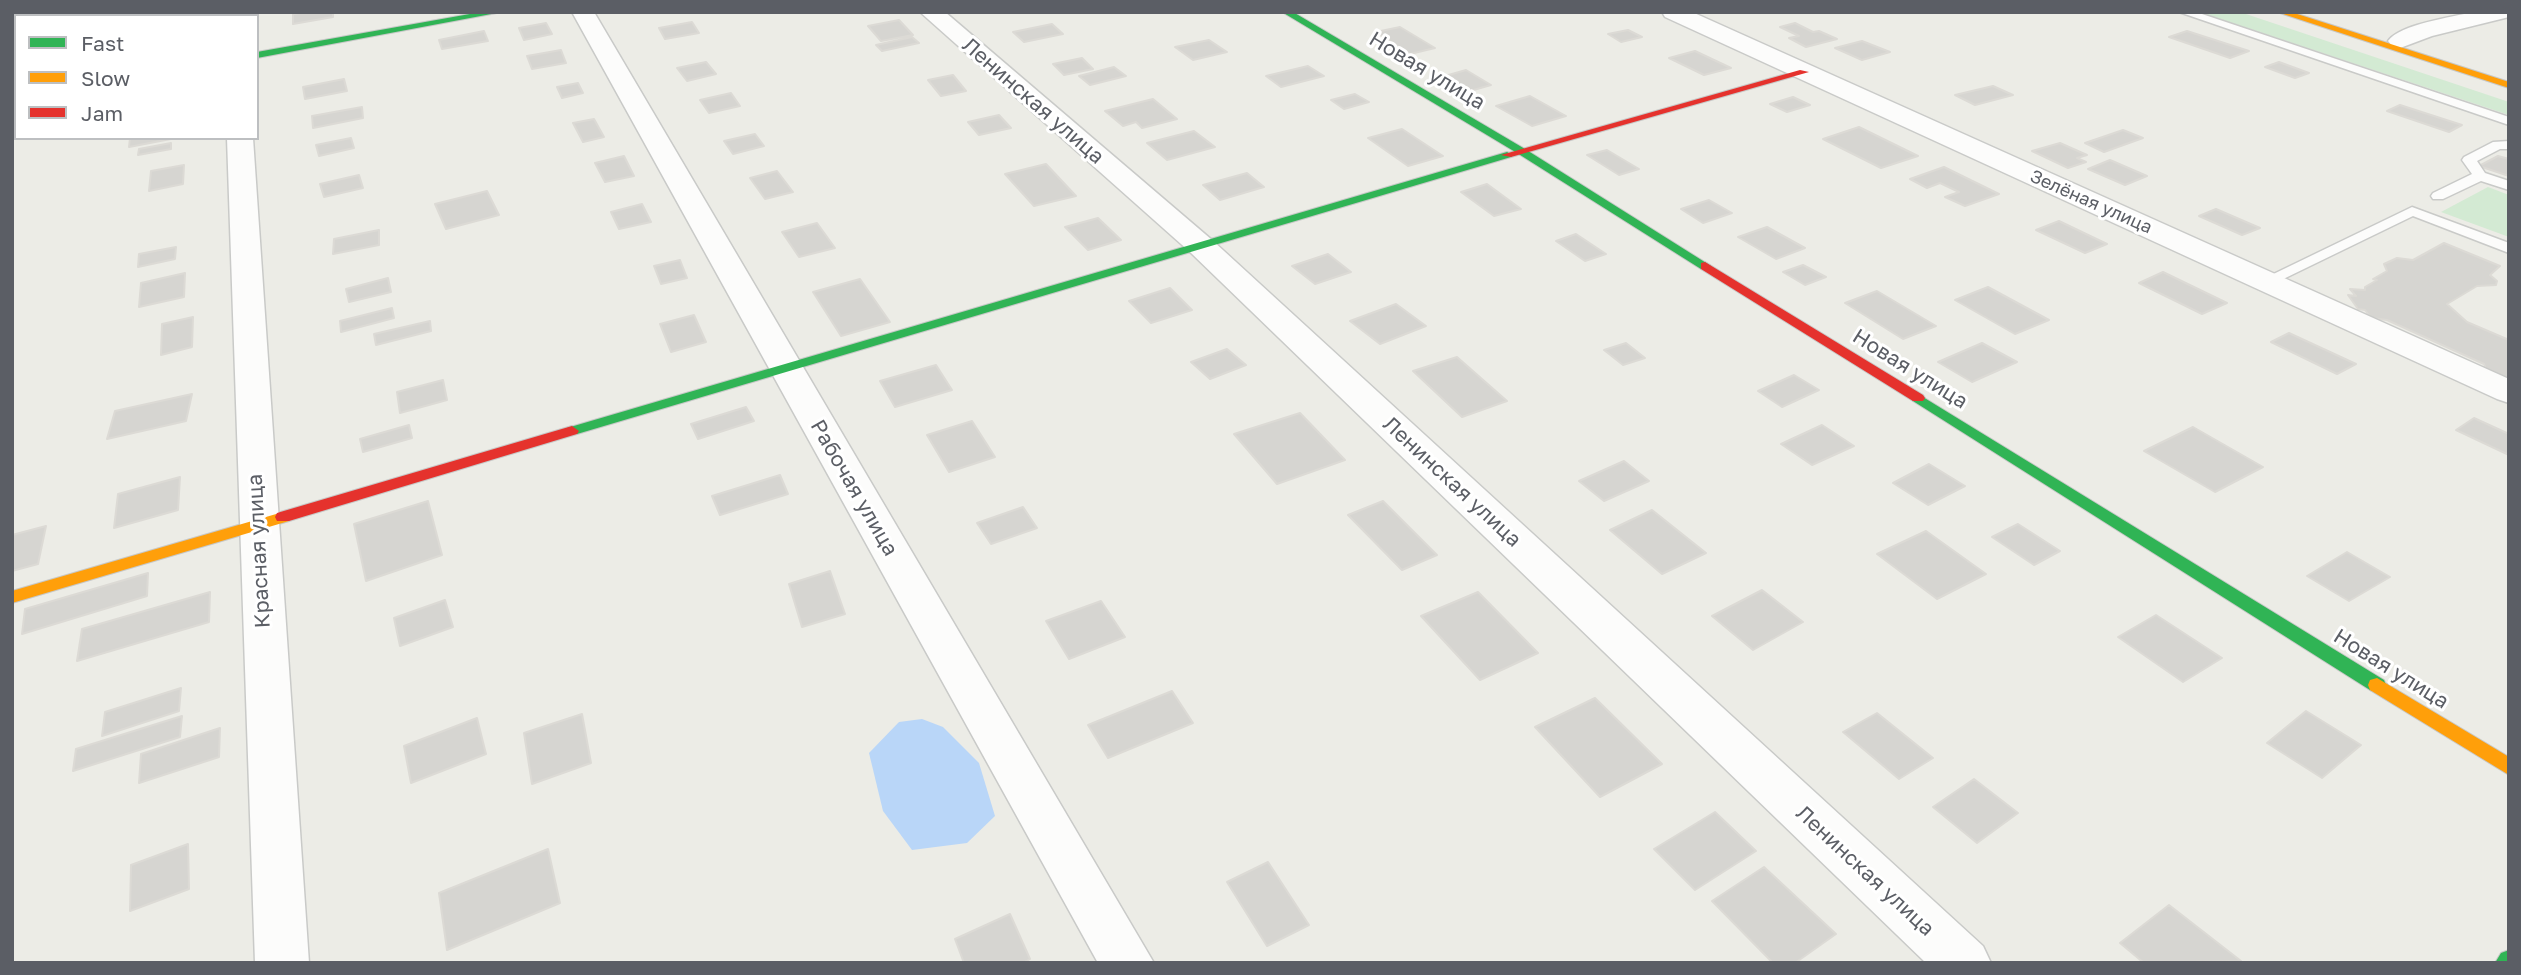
<!DOCTYPE html>
<html>
<head>
<meta charset="utf-8">
<style>
	body { margin:0 }
	#map { position:relative; width:2521px; height:975px; overflow:hidden; background:#ecece6; font-family:"Golos Text",sans-serif }
	canvas { display:block }
	.frame { position:absolute; inset:0; border:14px solid #5b5e65; pointer-events:none }
	.legend { position:absolute; left:14px; top:14px; width:245px; height:126px; box-sizing:border-box; background:#fff; border:2px solid #bdbfc1; margin:0; padding:9px 12px; list-style:none; font-size:21px; color:#5b5e65 }
	.legend li { display:flex; align-items:center; gap:14px; height:35px }
	.legend b { width:35px; border:2px solid #bdbfc1 }
</style>
</head>
<body>
<div id="map">
<canvas width="2521" height="975"></canvas>
<div class="frame"></div>
<ul class="legend">
<li><b style="height:9px;background:#30b455"></b>Fast</li>
<li><b style="height:9px;background:#ff9f0a"></b>Slow</li>
<li><b style="height:9px;background:#e5322d"></b>Jam</li>
</ul>
</div>
<script>
const ctx = document.querySelector('canvas').getContext('2d');
ctx.lineJoin = 'round';
function fill(path, color) { ctx.fillStyle = color; ctx.fill(path, 'evenodd'); }
function trace(path, color, width, dash) { ctx.strokeStyle = color; ctx.lineWidth = width; ctx.lineCap = dash ? 'butt' : 'round'; ctx.setLineDash(dash || []); ctx.stroke(path); }
function label(font, color, halo, rows, align = 'center') {
  ctx.font = font + ' "Golos Text",sans-serif'; ctx.lineWidth = 6; ctx.setLineDash([]); ctx.textBaseline = 'middle'; ctx.strokeStyle = halo; ctx.fillStyle = color; for (const [text, x, y, turn = 0] of rows) {
    ctx.save(); ctx.translate(x, y); ctx.rotate((+turn || 0) * Math.PI / 180); ctx.textAlign = isNaN(turn) ? turn : align; if (halo) ctx.strokeText(text, 0, 0); ctx.fillText(text, 0, 0); ctx.restore();
  }
}
fill(new Path2D(`
	M2199,12H2240L2509,102V115Z
	M2488,187L2509,195V237L2441,212Z`), '#d3ead3');
fill(new Path2D(`
	M922,719L943,727L979,763L995,816L967,843L912,850L883,811L869,753L899,722Z`), '#b9d6f8');
const building = new Path2D(`
	M157,12H198L191,16H156Z
	M306,12H333V17L293,24V14Z
	M899,20L913,35L881,41L868,26Z
	M692,22L699,33L665,39L659,28Z
	M546,23L552,34L524,40L519,28Z
	M1795,23L1813,32L1819,31L1837,39L1806,47L1789,38L1799,36L1780,27Z
	M1052,24L1063,34L1024,42L1013,32Z
	M1400,27L1435,48L1410,54L1376,32Z
	M1628,30L1642,37L1621,42L1608,34Z
	M484,31L488,41L442,49L439,40Z
	M2187,31L2249,51L2230,58L2169,37Z
	M912,37L919,43L882,51L876,45Z
	M1209,40L1227,52L1193,60L1175,47Z
	M1862,41L1890,52L1862,60L1835,48Z
	M561,50L566,63L532,69L527,56Z
	M1695,51L1731,68L1704,75L1669,58Z
	M1082,58L1093,69L1064,75L1053,64Z
	M706,62L716,74L687,81L677,68Z
	M2279,62L2309,73L2295,78L2265,67Z
	M1308,66L1324,76L1281,87L1266,76Z
	M1114,67L1126,76L1090,85L1079,76Z
	M1466,70L1491,85L1470,91L1445,76Z
	M953,75L966,91L941,96L928,80Z
	M344,79L347,91L305,99L303,87Z
	M578,83L583,93L562,98L557,87Z
	M1993,86L2013,95L1975,105L1955,95Z
	M731,93L740,106L709,113L700,100Z
	M1355,94L1369,102L1344,109L1331,100Z
	M1530,96L1566,116L1532,126L1496,106Z
	M1793,97L1810,105L1787,112L1770,104Z
	M1153,99L1177,119L1142,128L1136,122L1123,126L1105,111Z
	M2400,105L2462,125L2449,132L2387,111Z
	M362,107L363,118L313,128L312,116Z
	M999,115L1011,128L979,135L968,122Z
	M594,119L604,137L583,142L573,123Z
	M1859,127L1918,156L1881,168L1823,139Z
	M1402,129L1443,156L1408,166L1368,138Z
	M2123,130L2143,138L2104,152L2085,143Z
	M1194,131L1215,147L1167,160L1147,143Z
	M755,134L764,146L733,154L724,141Z
	M130,138H176L129,147Z
	M351,138L354,148L319,156L316,145Z
	M171,143V149L138,155L139,149Z
	M2060,143L2087,155L2077,158L2086,162L2068,168L2032,151Z
	M1607,150L1639,169L1619,175L1587,155Z
	M624,156L634,176L605,182L595,163Z
	M2498,156L2509,159V176L2479,166Z
	M2110,160L2147,176L2125,185L2088,169Z
	M1046,164L1076,196L1034,206L1005,174Z
	M184,165L183,184L149,191L151,171Z
	M1944,167L1999,194L1965,206L1945,197L1959,192L1940,183L1927,188L1910,179Z
	M777,171L793,192L765,199L750,178Z
	M1247,173L1264,187L1220,200L1203,185Z
	M359,175L363,188L324,197L320,184Z
	M1487,184L1521,209L1494,216L1461,192Z
	M487,191L499,215L446,229L435,204Z
	M1709,200L1732,213L1703,223L1681,209Z
	M642,204L651,222L619,229L611,212Z
	M2216,209L2260,228L2242,235L2199,216Z
	M1098,218L1121,240L1088,250L1065,227Z
	M2059,221L2107,244L2085,253L2036,230Z
	M817,223L835,248L799,257L782,232Z
	M1767,227L1805,248L1776,259L1738,237Z
	M379,230V245L333,254L334,239Z
	M1576,234L1606,254L1585,261L1556,241Z
	M2444,243L2500,266L2490,275L2497,281L2496,285L2477,286L2447,304L2467,322L2509,340V380L2486,369L2484,364L2387,320L2371,318L2365,310L2358,309L2348,295L2356,296L2350,289L2365,290V287L2377,280L2373,279L2387,271L2384,264L2397,258L2413,260Z
	M176,247L175,259L138,267L139,254Z
	M1328,254L1351,272L1315,284L1292,266Z
	M680,260L687,278L661,284L654,266Z
	M1803,265L1826,277L1805,285L1783,272Z
	M2163,272L2227,303L2202,314L2139,283Z
	M185,273L184,297L139,307L141,283Z
	M388,278L391,292L349,302L346,289Z
	M860,279L890,322L841,336L813,292Z
	M1988,287L2049,320L2015,334L1955,300Z
	M1170,288L1192,310L1151,323L1129,301Z
	M1877,291L1936,326L1903,339L1845,303Z
	M1396,304L1426,326L1380,344L1350,321Z
	M392,308L394,318L341,332L340,321Z
	M694,315L706,342L671,352L660,324Z
	M193,317L192,347L161,355L162,324Z
	M430,321L431,331L376,345L374,334Z
	M2289,333L2356,364L2337,374L2271,342Z
	M1626,343L1645,358L1623,365L1604,350Z
	M1982,343L2017,362L1972,382L1938,362Z
	M1227,349L1246,365L1210,379L1191,362Z
	M1457,357L1507,401L1462,417L1413,371Z
	M936,365L952,390L895,407L880,381Z
	M1794,375L1819,390L1782,407L1758,391Z
	M443,380L447,400L400,413L397,392Z
	M192,394L186,421L107,439L115,411Z
	M746,407L754,421L698,439L691,424Z
	M1300,413L1345,460L1277,484L1234,434Z
	M2474,418L2509,434V455L2456,430Z
	M972,421L995,457L949,472L927,435Z
	M409,425L412,438L363,452L360,439Z
	M1822,425L1854,446L1812,465L1781,444Z
	M2193,427L2263,467L2215,492L2144,451Z
	M1624,461L1649,481L1604,501L1579,481Z
	M1929,464L1965,486L1928,505L1893,483Z
	M780,475L788,494L720,515L712,496Z
	M180,477L178,510L114,528L118,494Z
	M428,501L442,555L366,581L354,524Z
	M1383,501L1437,555L1402,570L1348,515Z
	M1023,507L1037,528L991,544L977,523Z
	M1652,510L1706,553L1662,574L1610,530Z
	M2018,524L2060,551L2034,565L1992,537Z
	M46,526L38,564L12,571V535Z
	M1926,531L1986,574L1937,599L1877,554Z
	M2347,552L2390,577L2349,601L2307,576Z
	M830,571L845,614L802,627L789,584Z
	M148,573L147,596L22,634L25,609Z
	M1762,590L1803,622L1753,650L1712,616Z
	M210,592L209,622L77,661L82,629Z
	M1478,592L1538,653L1480,680L1421,616Z
	M445,600L453,627L400,646L394,618Z
	M1101,601L1125,637L1069,659L1046,621Z
	M2156,615L2222,658L2183,682L2118,637Z
	M181,688L179,711L102,736L105,712Z
	M1172,691L1193,723L1108,758L1088,725Z
	M1595,698L1662,764L1600,797L1535,727Z
	M2306,711L2361,745L2322,778L2267,743Z
	M1877,713L1933,758L1899,779L1843,732Z
	M582,714L591,763L532,784L524,733Z
	M182,716L180,737L73,771L76,749Z
	M477,718L486,754L411,783L404,746Z
	M220,728L219,757L139,783L141,754Z
	M1974,779L2018,813L1977,843L1933,807Z
	M1715,812L1756,851L1695,890L1654,849Z
	M188,844L189,889L130,911L131,865Z
	M548,849L560,903L447,950L439,893Z
	M1268,862L1309,925L1267,946L1227,882Z
	M1764,867L1836,934L1795,963H1773L1712,901Z
	M2169,905L2241,961L2144,963L2120,943Z
	M1010,914L1030,959L1023,963H964L955,939Z`);
fill(building, '#d6d5d1');
trace(building, '#dcdad5', 2);
const lane = new Path2D(`
	M2179,12H2196L2509,117V125Z
	M2509,141V149H2500L2477,161L2485,173L2509,181V190L2481,181L2443,199H2433L2431,196L2433,193L2472,174L2462,160L2464,157L2493,142Z
	M2412,207L2509,243V253L2413,216L2273,284H2261L2259,281Z`);
const street = new Path2D(`
	M225,12H247V16H225Z
	M572,12H594L1154,963H1098Z
	M920,12H945L1212,240L1983,946L1991,963H1926L1190,252Z
	M1662,12H1692L2509,379V403L2497,399L1665,17Z
	M2473,12H2509V17L2432,36L2400,48L2392,46L2388,41C2400,24 2453,17 2473,12Z
	M227,138H253L309,963H255Z`);
const fast = new Path2D(`
	M481,12H502L257,58V52Z
	M1282,12H1293L1525,149L1711,266L1709,269H1701L1517,153Z
	M16,95V101L12,102V96Z
	M1507,152L1513,155L1511,157L577,434H567L565,431L567,428Z
	M1918,394L2384,680L2386,685L2384,690L2377,692L2370,690L1913,401L1911,398Z
	M2509,950V963H2495L2501,953Z`);
const slow = new Path2D(`
	M2277,12H2291L2509,82V88Z
	M283,512L291,517L289,521L12,603V591Z
	M2377,678L2509,757V775L2370,690L2368,685L2370,680Z`);
const jam = new Path2D(`
	M1800,70L1809,72L1511,157L1501,155Z
	M1705,262L1923,395L1925,398L1923,401H1913L1701,269V263Z
	M572,426L579,431L577,434L289,521H277L275,517L277,513Z`);
trace(lane, '#c9cac8', 3);
trace(street, '#c9cac8', 3);
trace(fast, '#c7c8c7', 2);
trace(slow, '#c7c8c7', 2);
trace(jam, '#c7c8c7', 2);
fill(lane, '#fcfcfb');
fill(street, '#fcfcfb');
fill(fast, '#30b455');
fill(slow, '#ff9f0a');
fill(jam, '#e5322d');
label('18px', '#5b5e65', '#fff', [
	["Зелёная улица",2091,202,24]
]);
label('21px', '#5b5e65', '#fff', [
	["Новая улица",1427,71,31],
	["Ленинская улица",1033,101,41],
	["Новая улица",1910,369,32],
	["Ленинская улица",1452,482,43],
	["Рабочая улица",854,488,60],
	["Красная улица",259,551,-93],
	["Новая улица",2391,669,32],
	["Ленинская улица",1865,871,43]
]);
</script>
</body>
</html>
